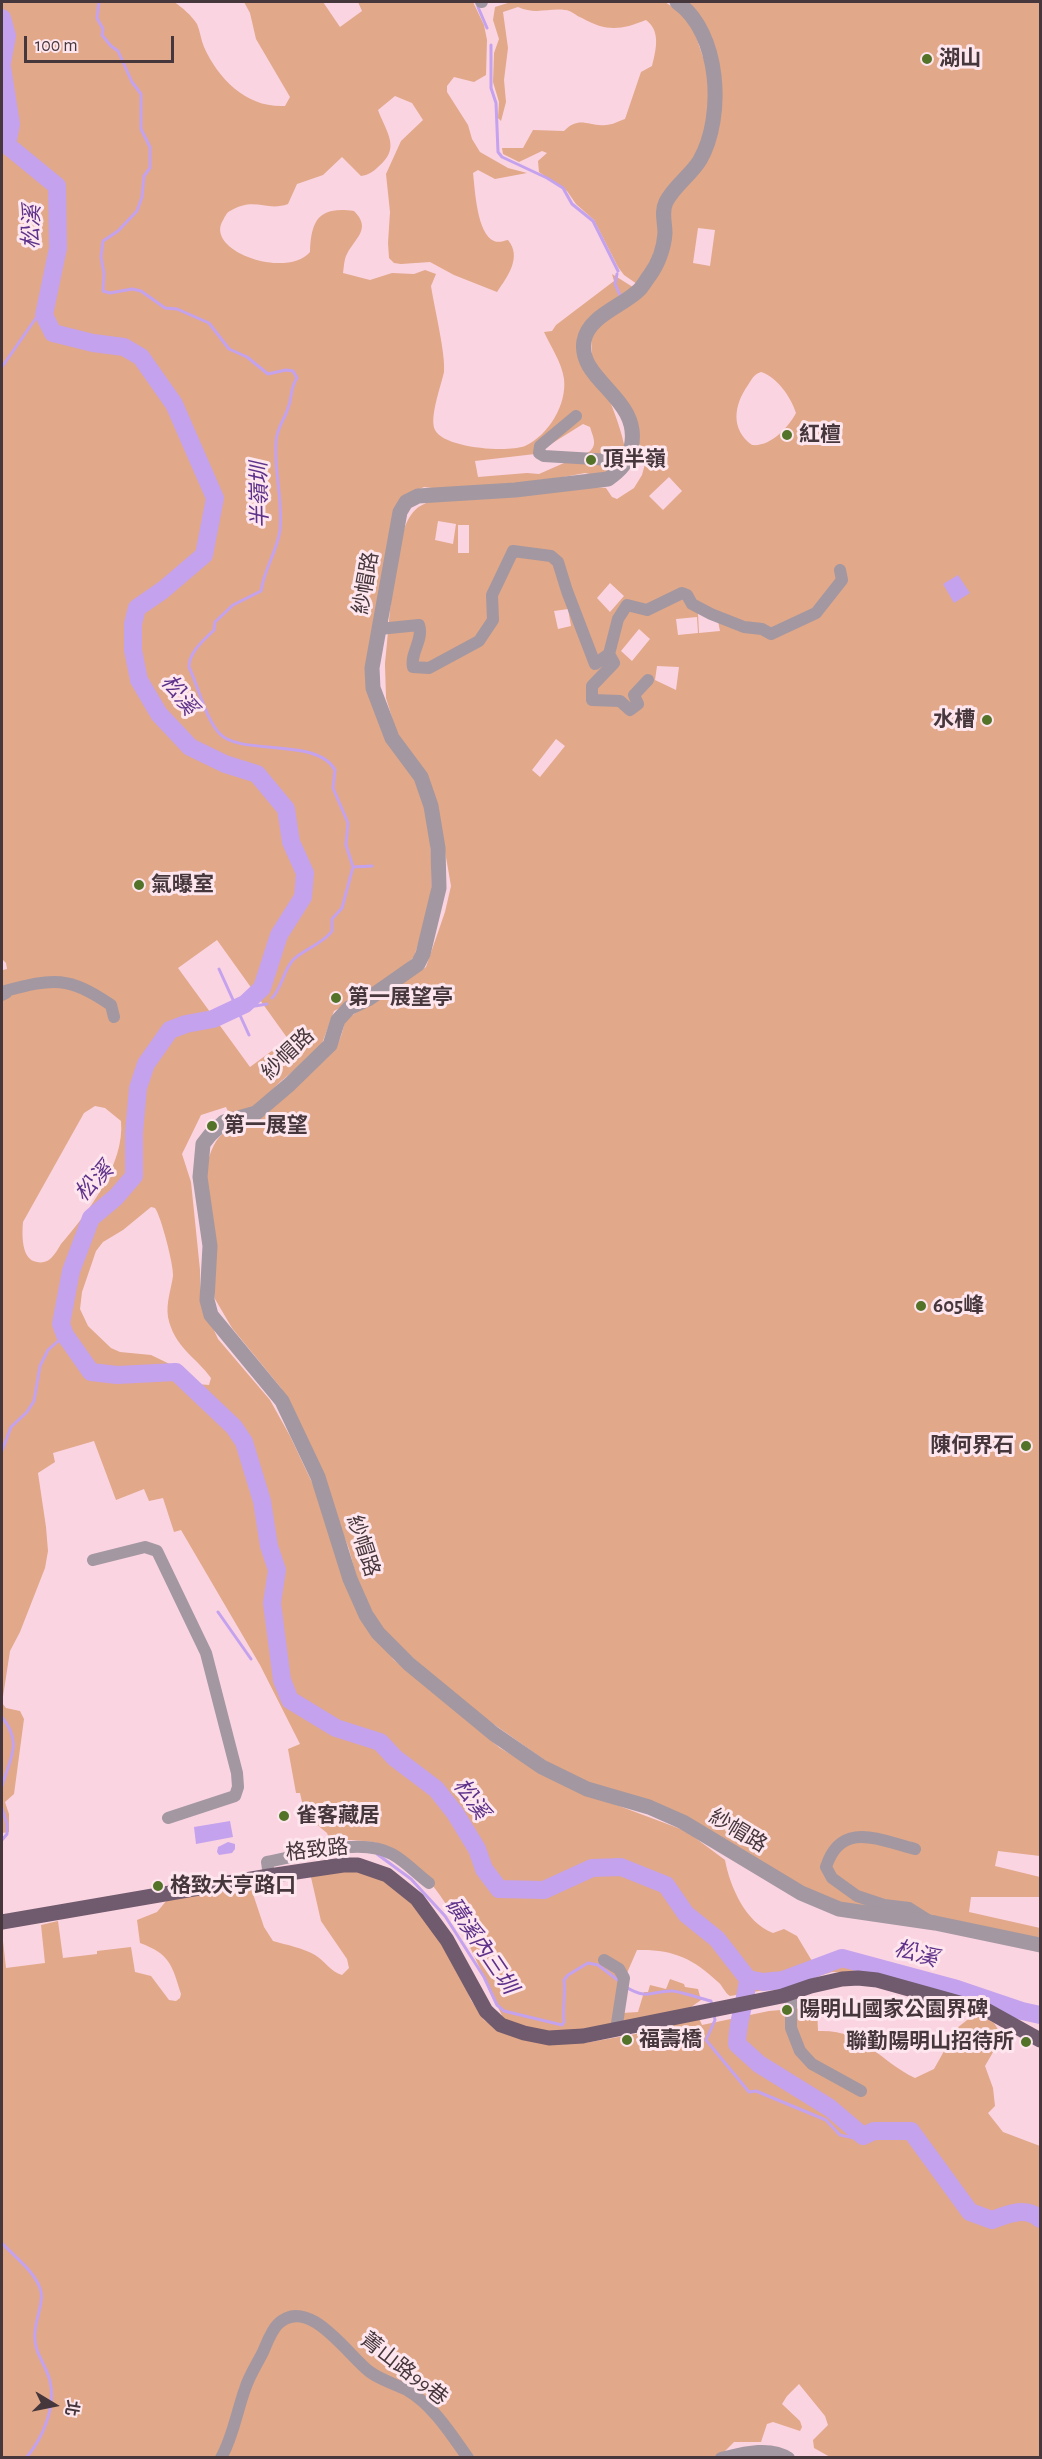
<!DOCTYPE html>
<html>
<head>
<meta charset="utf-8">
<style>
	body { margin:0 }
	#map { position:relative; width:1042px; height:2459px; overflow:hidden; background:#fbd4e1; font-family:"Alegreya Sans","Noto Sans TC",sans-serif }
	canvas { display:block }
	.frame { position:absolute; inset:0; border:3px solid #46373c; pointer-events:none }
	.north { position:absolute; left:24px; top:2375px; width:60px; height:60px; -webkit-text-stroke:4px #fee6ee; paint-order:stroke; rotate:100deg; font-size:16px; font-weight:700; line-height:24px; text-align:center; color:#46373c }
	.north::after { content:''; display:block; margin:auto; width:21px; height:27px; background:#46373c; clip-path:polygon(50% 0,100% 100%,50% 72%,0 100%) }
	.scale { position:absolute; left:24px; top:36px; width:150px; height:27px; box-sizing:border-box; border:3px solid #46373c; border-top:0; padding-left:8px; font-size:18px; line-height:21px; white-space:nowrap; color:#46373c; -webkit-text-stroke:4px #fee6ee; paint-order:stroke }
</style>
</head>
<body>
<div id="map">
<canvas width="1042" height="2459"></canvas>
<div class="frame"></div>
<div class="north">北</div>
<div class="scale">100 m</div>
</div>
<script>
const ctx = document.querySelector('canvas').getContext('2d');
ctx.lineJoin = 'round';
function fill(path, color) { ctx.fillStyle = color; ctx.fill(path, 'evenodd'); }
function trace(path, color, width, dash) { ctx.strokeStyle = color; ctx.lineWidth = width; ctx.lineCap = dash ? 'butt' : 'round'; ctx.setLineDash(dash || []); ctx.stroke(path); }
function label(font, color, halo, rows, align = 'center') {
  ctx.font = font + ' "Alegreya Sans","Noto Sans TC",sans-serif'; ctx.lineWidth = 6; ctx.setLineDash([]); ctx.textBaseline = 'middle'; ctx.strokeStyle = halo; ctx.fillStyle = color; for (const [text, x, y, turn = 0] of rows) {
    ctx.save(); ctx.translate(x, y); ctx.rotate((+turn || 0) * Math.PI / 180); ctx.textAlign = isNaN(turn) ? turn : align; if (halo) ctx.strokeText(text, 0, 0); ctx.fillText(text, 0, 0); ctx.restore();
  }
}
fill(new Path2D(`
	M2,2H174C182,7 192,16 197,24C200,31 201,40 204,47C219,80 247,108 285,106L290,97L256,39L250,13L244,2H323L340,27L362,11L358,2H473L484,25L487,40L486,75L474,82L454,77L447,86V92L468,125L472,139L480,152L508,168L527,173L495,179L478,170L473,173C475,190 477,234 494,241C499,243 503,241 508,240C522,257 508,276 497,292L454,275L430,262L401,264L394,263L389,258L388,243L390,212L386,174L401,141L423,120L412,103L395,96L378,110C387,134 401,148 378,167C373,172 368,175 361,176L342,157L323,175L297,184L288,204C266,212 255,196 230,211C226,213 225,217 222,222C207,252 287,279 310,252C311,220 319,206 354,211C372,229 355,238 347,254C344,259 344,267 343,273L370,280L392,273L414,274L425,270L436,274L431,286C434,306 446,355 444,372C441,386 429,418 435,430C444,448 507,453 525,446C549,435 567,404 564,379C562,363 551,347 544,332L552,331L556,325L614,281L612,274L636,289L579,337C598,375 618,411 626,453L609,478L585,473L515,486L457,491L424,487L404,496L366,665L416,778L430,819L432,901L414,957L381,986L334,1011L320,1049L280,1082L253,1110L230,1116L226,1107L201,1115L182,1154L191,1182L200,1270V1300L218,1339L270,1400L290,1436L326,1512L376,1636L394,1660L500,1748L563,1785L686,1831L725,1860C730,1887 746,1923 773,1933L784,1929L797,1936L812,1961L831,1956L859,1972H832L782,1987L730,1996C724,1992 723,1986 718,1982C693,1958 672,1949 637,1950L627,1973L622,2013L638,2012L644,1992H648L650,1985L666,1989L670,1979L684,1984L685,1987L698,1989L701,2000L687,2010L624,2024L542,2034L506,2023C476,1965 449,1879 388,1847C376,1840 343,1839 330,1841L327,1833L305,1815L300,1793H296L288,1749L300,1744L260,1665L181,1530L174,1532L163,1498L149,1501L144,1489L116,1500L94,1441L53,1453L55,1462L38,1473L46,1527L48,1551L45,1568L20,1632L10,1651L2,1703L6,1708L20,1711L24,1719L14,1794L5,1802L9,1814V1832L2,1833V981L3,970L7,969L6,963L2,959ZM583,424L590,427C593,437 598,445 589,452L539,474L527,473L478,477L475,461L535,454ZM217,940L288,1039L250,1067L178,968ZM95,1106L105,1108L121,1121C125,1164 88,1213 61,1244C58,1249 54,1256 50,1259C47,1262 41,1263 37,1262C21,1260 22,1234 23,1222L84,1113ZM151,1207L155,1208C161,1216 174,1266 173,1276C171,1290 166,1302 168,1317C174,1347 196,1357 211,1378L209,1385L197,1384L180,1369L151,1355L120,1352L111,1348L88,1326L80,1309L82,1292L96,1251L103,1242L123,1230Z
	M511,2H665L686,16L705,53L709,84L707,132L661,228L653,263L637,284L624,275L618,267L594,220L576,204L567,191L539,172L538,161L547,153L542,151L519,162L503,154L502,148H523L533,130L564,131C580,115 588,127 606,125C612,125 619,121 625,119L641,72L652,66C656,50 661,31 646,20C621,30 607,32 582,18C576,16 571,10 565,10C547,8 536,15 518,7L503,12L508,48L504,80L506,102L501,121L498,118L499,102L493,82L494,53L499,39L493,20L495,7Z
	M684,2H1040V1856L998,1851L995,1866L1040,1877V1897H971L969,1912L1040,1928V1941L840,1907L549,1763L452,1695L382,1628L360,1590L349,1549L299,1421L281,1388L232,1328L215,1299L206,1168C217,1127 225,1134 257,1115C269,1107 328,1060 334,1050C341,1040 343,1030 345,1020L426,967L445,912L451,886L438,811L398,737L386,698L385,665C389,632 393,539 411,515C417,506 424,504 433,500L584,486L606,488L612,497L617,499L634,488L642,475L645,464L640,449L633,412L592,361L591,333L640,295L666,216L721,109ZM698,228L715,230L710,266L693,263ZM761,372C777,377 791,397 796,413C788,428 770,447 752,445C730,429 734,405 748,385C752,379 754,374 761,372ZM669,477L682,491L663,510L649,496ZM438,521L456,524L453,544L435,540ZM458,525H469V553H458ZM610,583L624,596L610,612L597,598ZM568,609L571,626L558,629L554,611ZM698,613L718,621L720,631L699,633ZM697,617L698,633L678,635L676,619ZM639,629L650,639L632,661L621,651ZM657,666L679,667L676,690L655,680ZM556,739L565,746L540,777L532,770Z
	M342,1867L376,1874L410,1899L456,1966L471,2000L484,2020L494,2027L585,2043L641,2033L699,2018L702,2025L769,2011L817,2007L818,2031C863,2029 878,2060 915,2078L934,2069L957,2028L976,2013L994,2023L999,2031L996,2047L985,2066L993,2088L995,2106L988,2113L1003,2132L1040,2146V2457H830L814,2448L813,2440L828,2425L825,2416L799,2384L787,2396L782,2404L800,2421L802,2427L800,2431L773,2422L767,2424L761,2442H734L723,2453V2457H2V1932L6,1968L45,1963L41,1925L58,1921L63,1958L97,1954V1951L131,1947L135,1972L151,1976L169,2000L176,2001L180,1998L181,1994C172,1965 170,1954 140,1943L137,1920L157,1912L167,1900L250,1885L264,1927L273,1941C287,1945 303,1948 315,1955C325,1961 331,1972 342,1975L349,1968L347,1959L321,1921L310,1873Z`), '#e1a889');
fill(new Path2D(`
	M958,575L970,593L954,603L943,584Z
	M230,1821L233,1837L196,1844L194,1827Z
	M228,1842L235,1844V1849L232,1853L219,1855L217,1852L218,1847Z`), '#c4a2ee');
trace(new Path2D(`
	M99,2L97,18L103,29L102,35L111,46L118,51L132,82L141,94V129L150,147V168L144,176L142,197L137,211L118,231L103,241L101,257L104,273L103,291L110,293L132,289L141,291L165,308L177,309L209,323L229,349L247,357L268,374L286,370L293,371L297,378C289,390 293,396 288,408C285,419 276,429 276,442C274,472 283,500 280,530C277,552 264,569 261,591L233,605L215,622L214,630C204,640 189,652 189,667C198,686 206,720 220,734C241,756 317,737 335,770L333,788L348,823L346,845L353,867L342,908L332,919V931C323,944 302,950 293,960C283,971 282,988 272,998
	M478,7L487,28
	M491,45V88L496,103L498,152L502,157L547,178L563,188L572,204L593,221L618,271
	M617,274L615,284L620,295
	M2,367L36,318L44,315
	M353,867L372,866
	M219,969L249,1035
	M245,1004L255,1006L267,1004
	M2,1451L11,1427L27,1412L34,1401L40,1366L48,1350L65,1335
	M218,1612L251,1659
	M2,1717C23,1743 10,1758 2,1786
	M2,1808L7,1824V1834L2,1840
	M377,1854L411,1879L445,1916L484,1977L497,2005L504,2011L562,2025L564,2022C562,2008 566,1995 564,1980L568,1975L588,1963L598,1965L619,1981
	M626,1987C648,2001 653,1990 673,1991C686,1993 699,1998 711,2001L712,2005
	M714,2015L715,2020L706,2040L749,2092L756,2091L826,2120L840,2135L859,2139L863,2136
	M2,2243C15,2257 33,2270 40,2288C45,2300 35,2320 35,2333C33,2352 46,2364 50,2381C56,2407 43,2438 26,2458`), '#c4a2ee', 3);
trace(new Path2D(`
	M2,18L7,36L2,63
	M2,67L11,124L7,145L57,186L58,248L44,315L53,333L93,343L124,347L141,357L174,404L215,498L204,555L163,590L137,608L133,624V650L139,680L159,714L190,747L225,764L257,774L286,809L291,842L305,873L303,897L279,935L262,988L245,1004L213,1019L186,1024L170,1030L146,1064L138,1088L134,1133V1176L116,1197L91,1218L71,1271L61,1324L65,1335L91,1372L117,1375L176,1372L234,1427L244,1442L262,1501L269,1546L277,1570L272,1603L282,1680L290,1700L336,1728L380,1742L395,1758L436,1789L455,1813L477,1849L484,1869L499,1889L544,1890L592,1868L621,1867L666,1885L686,1914L717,1939L748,1979L763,1982L783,1980L842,1958L957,1989L1022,2011L1040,2015
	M748,1979C746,2001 737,2021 737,2044L759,2064L830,2108L863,2136L874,2131H911L970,2212L992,2220C1008,2214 1026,2206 1040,2219`), '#c4a2ee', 18);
trace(new Path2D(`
	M481,2H482
	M576,416L540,446L539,453L544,456L628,461
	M379,629L419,625C424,639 410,653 413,667L429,668L479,641L493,620L492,595L513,551L551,556L558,562L567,591L595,664L609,654L618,619L627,605L647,610L682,593L687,595L692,604L711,614L744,627L762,629L771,634L816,613L842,580L840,570
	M609,654L614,663L592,686V700L620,701L630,710L638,704L634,695L648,680
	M2,995L6,993L5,991C54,978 68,976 111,1005L114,1017
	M93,1560L145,1547L157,1551L206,1653L237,1773L238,1787L235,1796L168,1818
	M915,1849C879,1840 841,1820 826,1867L832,1878L857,1896L884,1905L909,1908L928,1920
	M269,1876L267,1862C302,1856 360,1836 392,1854C405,1861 417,1874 429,1883
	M604,1960L619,1969L624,1978L616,2030
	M791,1993V2028L800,2051L812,2064L861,2091
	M221,2458C233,2437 237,2411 245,2389C249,2376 257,2364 263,2352C267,2343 271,2331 278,2324C309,2294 349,2357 370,2372C381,2380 395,2384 407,2390C433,2405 451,2434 468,2458
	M721,2458C742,2453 770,2445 789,2458`), '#a397a1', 12);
trace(new Path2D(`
	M677,2C720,32 725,116 700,160C691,175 674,186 666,202C661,212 665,222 665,233C664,248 658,264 650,275C646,280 643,286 639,290C623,306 588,316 584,341C577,381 643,398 631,448C627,463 621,470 608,479L515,490L418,496L406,502L400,512L372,668L373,688L392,738L421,777L431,806L438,848L439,888L423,954L418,964L368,999L349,1008L338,1020L330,1045L290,1084L256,1113L224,1122L210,1135L203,1144L200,1177L210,1246L207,1300L211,1315L282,1401L318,1477L350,1579L366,1615L378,1633L409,1664L494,1734L542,1767L587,1789L649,1807L683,1822L801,1893L839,1909L935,1923L1040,1945`), '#a397a1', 15);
trace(new Path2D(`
	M2,1922L269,1876L343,1865H358L387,1875L417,1899L447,1940L486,2011L501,2025L524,2033L549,2038L583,2036L782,1996L811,1986L842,1979L858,1978L877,1980L988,2011L1040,2040`), '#705a6d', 15);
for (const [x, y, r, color] of [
	[927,59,6,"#537329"],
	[787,435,6,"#537329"],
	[591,460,6,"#537329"],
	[987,720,6,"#537329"],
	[139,885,6,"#537329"],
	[336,998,6,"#537329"],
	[212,1126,6,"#537329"],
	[921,1306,6,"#537329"],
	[1026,1446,6,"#537329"],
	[284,1816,6,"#537329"],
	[158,1886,6,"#537329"],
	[787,2010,6,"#537329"],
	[627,2040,6,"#537329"],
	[1026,2042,6,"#537329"]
]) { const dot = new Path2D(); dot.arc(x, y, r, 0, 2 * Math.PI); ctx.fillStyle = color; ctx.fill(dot); trace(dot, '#fee6ee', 2); }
label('bold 21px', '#46373c', '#fee6ee', [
	["湖山",939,59],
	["紅檀",799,435],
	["頂半嶺",603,460],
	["水槽",975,720,"right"],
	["氣曝室",151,885],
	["第一展望亭",348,998],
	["第一展望",224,1126],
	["605峰",933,1306],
	["陳何界石",1014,1446,"right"],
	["雀客藏居",296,1816],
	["格致大亨路口",170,1886],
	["陽明山國家公園界碑",799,2010],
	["福壽橋",639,2040],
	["聯勤陽明山招待所",1014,2042,"right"]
], 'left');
label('21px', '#46373c', '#fee6ee', [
	["紗帽路",366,583,-80],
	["紗帽路",288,1054,-44],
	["紗帽路",363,1546,72],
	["紗帽路",738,1831,31],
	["格致路",317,1850,-6],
	["菁山路99巷",404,2369,38]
]);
label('italic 22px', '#5e328a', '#fee6ee', [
	["松溪",32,227,-88],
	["半嶺圳",260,495,-91],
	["松溪",179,695,53],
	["松溪",94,1182,-46],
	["松溪",471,1799,55],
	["磺溪內三圳",481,1946,56],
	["松溪",916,1954,16]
]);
</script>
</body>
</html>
